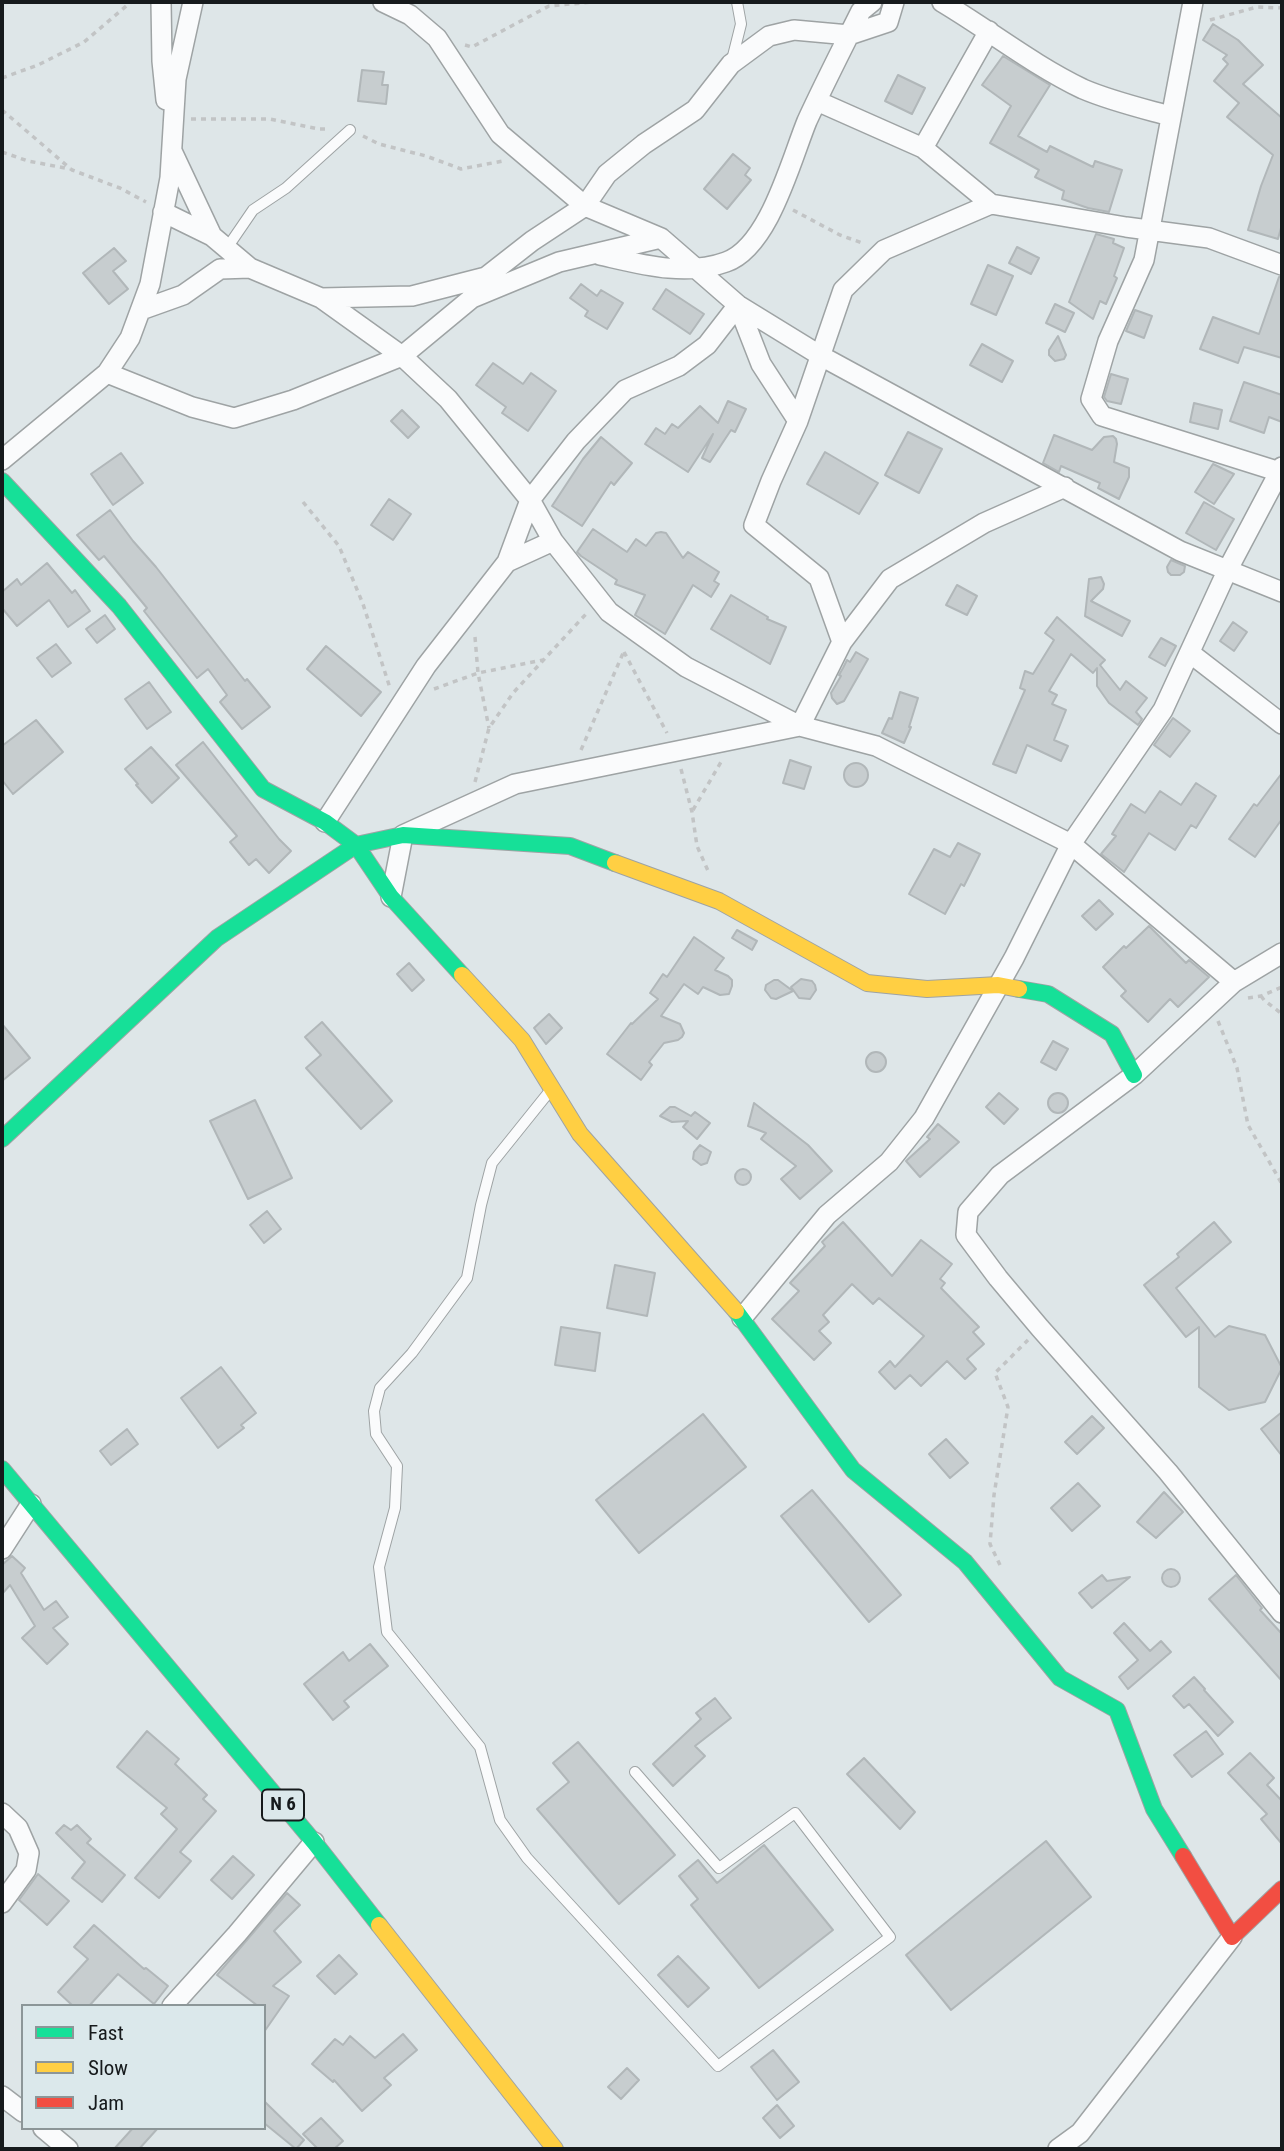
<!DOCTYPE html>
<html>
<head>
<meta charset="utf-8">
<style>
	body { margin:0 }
	#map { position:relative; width:1284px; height:2151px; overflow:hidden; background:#dee6e8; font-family:"Roboto Condensed",sans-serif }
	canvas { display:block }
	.frame { position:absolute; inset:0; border:4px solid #161a1c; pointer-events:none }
	.legend { position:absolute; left:21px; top:2004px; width:245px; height:126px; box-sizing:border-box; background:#dbe8eb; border:2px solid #8c9698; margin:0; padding:9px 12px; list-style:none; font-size:21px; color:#161a1c }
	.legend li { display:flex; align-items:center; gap:14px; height:35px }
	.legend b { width:35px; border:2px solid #8c9698 }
</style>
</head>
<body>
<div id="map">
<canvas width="1284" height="2151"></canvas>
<div class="frame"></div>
<ul class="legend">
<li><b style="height:9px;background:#16e098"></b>Fast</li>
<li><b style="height:9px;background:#ffcf43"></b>Slow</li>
<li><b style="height:9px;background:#f24e42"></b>Jam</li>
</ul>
</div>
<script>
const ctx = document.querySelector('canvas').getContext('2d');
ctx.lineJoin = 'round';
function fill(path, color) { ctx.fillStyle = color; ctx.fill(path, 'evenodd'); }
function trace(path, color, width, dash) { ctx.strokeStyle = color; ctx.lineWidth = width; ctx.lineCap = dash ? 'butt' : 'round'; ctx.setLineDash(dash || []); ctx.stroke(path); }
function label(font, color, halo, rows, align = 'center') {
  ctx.font = font + ' "Roboto Condensed",sans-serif'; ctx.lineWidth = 5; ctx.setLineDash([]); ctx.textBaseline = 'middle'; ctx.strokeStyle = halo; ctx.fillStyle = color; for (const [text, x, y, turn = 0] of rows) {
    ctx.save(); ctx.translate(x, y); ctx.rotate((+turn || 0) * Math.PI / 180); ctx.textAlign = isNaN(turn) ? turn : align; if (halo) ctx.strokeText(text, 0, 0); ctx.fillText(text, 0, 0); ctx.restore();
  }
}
const building = new Path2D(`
	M1213,24L1238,40L1263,65L1243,84L1282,118V224L1278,239L1248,230L1261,186L1273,155L1227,117L1239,103L1214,81L1228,64L1223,59L1227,55L1203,40Z
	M1003,56L1050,85L1018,136L1047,152L1050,146L1093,167L1095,161L1122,170L1109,212L1088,208L1062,199L1064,191L1035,177L1039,170L990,143L1011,106L982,85Z
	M362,70L384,72L382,85H388L386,104L358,101Z
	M898,75L925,88L912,114L885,101Z
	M733,154L750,168L745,175L751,180L727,209L704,189Z
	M1096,234L1114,239L1113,243L1124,248L1114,276L1117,278L1106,304L1100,301L1093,319L1069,302Z
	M1017,247L1039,258L1031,274L1009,263Z
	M114,248L126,261L113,271L128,289L109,304L83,273Z
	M988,265L1013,276L996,315L971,304Z
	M1279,277H1282V358L1244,347L1238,363L1200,349L1213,317L1259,334Z
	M581,284L597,296L601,290L623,303L607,329L585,316L588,311L570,298Z
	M666,289L704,314L690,334L653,309Z
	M1055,304L1074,313L1065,332L1046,323Z
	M1135,310L1152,316L1144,338L1126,331Z
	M1058,336L1066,355L1064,359L1055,361L1049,355V350Z
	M982,344L1013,361L1002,382L970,365Z
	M493,363L523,384L531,373L556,391L528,431L502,413L506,407L476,385Z
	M1111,374L1128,379L1121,404L1107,401L1104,397Z
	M1244,382L1282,395V422L1269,417L1264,433L1230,421Z
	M728,401L746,409L735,432L731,430L710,462L702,458L713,434L688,472L645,444L656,428L665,434L672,424L678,428L700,406L718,423Z
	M1194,403L1222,410L1218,429L1190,422Z
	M402,410L419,427L408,438L391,421Z
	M908,432L942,449L919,493L885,475Z
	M1054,435L1092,450L1104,437L1113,436L1116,439L1117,444L1114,462L1129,468V477L1119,499L1098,488L1100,483L1061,466L1059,472L1043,463Z
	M601,437L632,463L614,485L611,482L582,526L552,506L583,459Z
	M825,452L878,483L859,514L807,484Z
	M121,453L143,483L113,505L91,474Z
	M1213,464L1234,474L1214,504L1195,492Z
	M389,499L411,514L393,540L371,525Z
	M1204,502L1234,519L1216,550L1186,533Z
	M110,510L133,541L156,567L245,681L247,679L270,707L242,729L220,702L227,695L208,669L197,678L144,611L147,608L104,556L99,560L77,535Z
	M593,529L627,552L636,539L646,546L656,533L661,532L666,533L683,558L688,552L719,572L714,581L719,584L711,597L693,585L665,634L635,615L645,595L615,584L617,580L581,556L577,552Z
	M1171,560L1185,566L1184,572L1180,575H1171L1168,572L1167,567Z
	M47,563L72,593L75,590L90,611L68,627L49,600L17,626L2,608V592L17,579L21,585Z
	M1101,577L1104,584L1103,589L1091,601L1130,621L1122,636L1085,616L1089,579Z
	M957,585L977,596L967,615L946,605Z
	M731,595L768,617L767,619L786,627L770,664L711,629Z
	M105,615L115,629L97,643L86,629Z
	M1057,617L1105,660L1100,665L1120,690L1126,681L1147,698L1136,712L1142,719L1138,725L1109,703L1097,686V668L1093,673L1071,654L1049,691L1057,695L1052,704L1066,710L1054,740L1068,746L1061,761L1027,745L1016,773L993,764L1025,690L1020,688L1025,671L1033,674L1054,640L1045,633Z
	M1233,622L1247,632L1234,651L1220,641Z
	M1161,638L1176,646L1165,666L1149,657Z
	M56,644L71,663L52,677L37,658Z
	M326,646L381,692L361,716L307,669Z
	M856,652L868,659L844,701L837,704L832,698L831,693L841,676L839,675L843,668L847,660L850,662Z
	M149,682L171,712L147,729L125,699Z
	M900,692L918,698L909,727H911L904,743L882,733L889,718L892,719Z
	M1173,718L1190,731L1170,757L1154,745Z
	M36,720L63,752L13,794L2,780V746Z
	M203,742L279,839L291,851L269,873L256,859L249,865L230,842L237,836L176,765Z
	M151,747L179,778L152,803L136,785L138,784L125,769Z
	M790,760L811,767L804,789L783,783Z
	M844 775a12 12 0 1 1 24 0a12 12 0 1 1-24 0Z
	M1282,773V819L1255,857L1229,839L1254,804L1257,806Z
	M1196,783L1216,796L1196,828L1191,825L1175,850L1149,833L1124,872L1101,854L1116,836L1112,834L1131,804L1145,813L1160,791L1181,805Z
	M958,843L980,854L964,886L961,884L945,914L909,894L934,849L950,857Z
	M1099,900L1113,914L1096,930L1082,916Z
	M1149,926L1186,963L1189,960L1209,977L1178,1007L1170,999L1148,1022L1121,996L1126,991L1103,967L1124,946L1126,948Z
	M737,930L757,941L752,950L732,938Z
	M694,937L724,958L715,970L728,976L732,980V986L729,994L720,995L703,987L698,994L684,984L661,1016L680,1024L684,1033L682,1037L678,1040L664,1043L649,1062L652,1065L641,1080L607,1054L631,1023L632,1024L658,999L650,993L663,974L667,977Z
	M409,963L424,980L412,991L397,974Z
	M801,979L812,981L815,985L816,990L810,999L799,998L791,987Z
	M774,980H778L793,991L776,999L771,998L765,990L766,985Z
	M549,1014L562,1028L546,1044L534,1028Z
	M322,1022L392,1101L361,1129L306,1068L321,1055L305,1037Z
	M2,1024L30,1058L2,1081Z
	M1053,1041L1068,1049L1056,1070L1041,1062Z
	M866 1062a10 10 0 1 1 20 0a10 10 0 1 1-20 0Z
	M999,1093L1018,1109L1004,1124L986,1107Z
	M1048 1103a10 10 0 1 1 20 0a10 10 0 1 1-20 0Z
	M255,1100L292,1178L248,1199L210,1121Z
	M754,1103L808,1145L832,1171L800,1199L781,1179L796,1166L761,1139L766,1133L748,1126Z
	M670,1107H675L691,1116L695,1112L710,1123L697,1139L683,1127L688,1121L672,1122L660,1116Z
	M938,1124L959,1142L920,1177L906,1161L930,1139L927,1137Z
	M700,1145L711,1152L707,1163L701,1165L693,1159L694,1152Z
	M735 1177a8 8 0 1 1 16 0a8 8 0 1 1-16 0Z
	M267,1211L281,1229L264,1243L250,1225Z
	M843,1222L892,1276L921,1240L952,1264L940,1279L945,1283L941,1288L979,1327L973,1332L984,1344L967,1359L976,1369L965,1379L947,1361L921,1386L910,1375L895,1389L879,1372L890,1361L895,1367L924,1336L879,1298L873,1304L852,1284L823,1315L829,1322L819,1331L831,1343L814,1360L772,1319L799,1291L790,1283L825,1246L822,1242Z
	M1214,1222L1231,1242L1176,1288L1215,1337L1229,1326L1265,1335L1282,1368L1265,1402L1229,1410L1199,1387V1327L1186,1337L1144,1285L1179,1257L1177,1254Z
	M615,1265L655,1273L647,1316L607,1308Z
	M561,1327L600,1333L595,1371L555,1365Z
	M221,1367L256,1413L241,1425L244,1428L218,1448L181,1398Z
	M1282,1412V1456L1261,1429Z
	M703,1414L746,1467L639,1553L596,1500Z
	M1092,1416L1104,1428L1077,1454L1065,1442Z
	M127,1429L138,1444L111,1465L100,1451Z
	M946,1439L968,1463L950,1478L929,1454Z
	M1078,1483L1100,1506L1072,1531L1051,1508Z
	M812,1490L901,1595L869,1622L781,1516Z
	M1164,1492L1183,1512L1156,1538L1137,1522Z
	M12,1556L25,1568L21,1573L44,1610L56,1601L68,1617L53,1628L68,1644L47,1664L22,1638L35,1626L10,1585L2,1594V1565Z
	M1162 1578a9 9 0 1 1 18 0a9 9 0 1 1-18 0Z
	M1102,1575L1107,1581L1130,1577L1092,1608L1079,1593Z
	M1236,1575L1262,1608L1260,1610L1282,1634V1681L1209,1599Z
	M1124,1623L1150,1651L1161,1641L1171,1652L1128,1689L1119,1677L1138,1660L1114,1633Z
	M370,1644L388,1666L344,1701L349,1707L333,1720L304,1684L343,1652L349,1661Z
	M1194,1677L1205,1689L1204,1690L1233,1722L1218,1736L1189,1704L1184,1708L1173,1696Z
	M715,1698L731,1718L695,1746L705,1756L673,1786L653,1764L701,1719L696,1713Z
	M147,1731L179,1759L175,1764L207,1795L203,1799L216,1811L180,1852L191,1861L159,1898L135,1878L177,1829L161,1814L167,1808L117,1767Z
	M1206,1731L1223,1754L1192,1777L1174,1755Z
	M578,1742L675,1855L619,1904L537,1809L569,1782L553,1763Z
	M1250,1753L1274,1778L1267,1785L1282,1801V1844L1261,1819L1267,1814L1228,1773Z
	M864,1758L915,1812L900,1829L847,1774Z
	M64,1825L71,1830L77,1825L91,1839L87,1843L125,1875L102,1902L72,1878L85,1862L56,1833Z
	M1046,1841L1091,1897L951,2010L906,1955Z
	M764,1845L833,1930L759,1988L691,1905L698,1899L679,1876L698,1860L717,1883Z
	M233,1856L254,1875L232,1899L211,1880Z
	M38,1874L69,1901L47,1925L19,1900Z
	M287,1893L300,1905L274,1931L301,1962L273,1986L289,1996L264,2032V2006H258L217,1975Z
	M94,1925L144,1969L146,1968L168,1986L154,2004L118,1974L89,2006H73L58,1992L88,1959L74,1947Z
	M339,1955L357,1974L335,1994L317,1976Z
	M678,1956L709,1988L688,2007L658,1975Z
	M403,2034L417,2050L384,2078L391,2085L362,2111L334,2080L333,2082L312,2064L335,2039L343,2045L350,2036L375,2058Z
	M773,2050L799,2082L777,2100L751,2067Z
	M627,2068L639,2080L621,2099L608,2087Z
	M264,2101L304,2140L296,2149L264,2123Z
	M777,2105L794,2126L780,2138L763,2118Z
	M321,2118L343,2141L334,2149H318L303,2134Z
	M133,2128H158L139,2149H114Z`);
fill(building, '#c7cdcf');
trace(building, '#b1b7b9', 2);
const lane = new Path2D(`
	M732,60L741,24L737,2
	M227,248L253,210L286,188L350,130
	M549,1092L492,1163L481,1205L467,1278L412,1353L380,1388L374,1411L376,1434L397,1466L395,1508L379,1567L387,1632L480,1747L500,1820L527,1858L718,2066L890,1937L795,1813L719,1868L635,1772`);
const street = new Path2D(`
	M161,2L162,61L166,100
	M383,2L410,15L437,38L500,134L585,206L661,238L738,305L821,356L1180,551L1282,592
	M942,2C989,30 1033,65 1083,89C1111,101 1141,108 1170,116
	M1193,2L1144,260L1108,341L1091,399L1102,416L1280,472
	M817,101L923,148L991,204
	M923,148L989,31
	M172,151L212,236
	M163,212L212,236L250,268
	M600,255C640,264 685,277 726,262C769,247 791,160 807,121C824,84 843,47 861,11L872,2
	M321,298L402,356L448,399L530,500L553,541L609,612L686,667L800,726L876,746L1071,844L1234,982
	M738,305L761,364L798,421L771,481L754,525L819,578L842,642
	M141,310L183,295L220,269L250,268L321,298L412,296L486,277L532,241L585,206L607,174L644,144L695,110L731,64L769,36L794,30L849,35L888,22L894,2
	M107,373L192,407L234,418L293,400L402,356L472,298L559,262L661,238
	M798,421L843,290L884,250L991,204L1126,227L1209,238L1282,265
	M2,460L107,373L130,338L150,284L170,178L176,79L193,2
	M507,562L553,541
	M1190,653L1282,724
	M800,726L842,642L890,579L984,523L1065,487
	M325,822L426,666L507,562L530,500L576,441L625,390L679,366L707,345L738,305
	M391,897L403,835L515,784L800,726
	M1282,953L1234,982L1134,1075L1000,1175L968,1212L966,1235L998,1278L1040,1328L1168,1472L1282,1613
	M742,1318L827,1215L889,1162L924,1118L1014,958L1071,844L1163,710L1228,569L1282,467
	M2,1549L31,1504
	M2,1813L18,1828L29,1853L26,1870L2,1903
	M172,2006L237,1934L314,1842
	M2,2096L23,2112
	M43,2128L68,2149
	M1058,2149L1080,2133L1232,1937`);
const fast = new Path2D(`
	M2,481L119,606L263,789L325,822L356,845L391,897L462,975
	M1019,989L1048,994L1112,1034L1134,1075
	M2,1139L217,938L356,845L403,835L570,846L615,863
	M736,1311L853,1470L965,1562L1060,1678L1117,1710L1154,1809L1183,1856
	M2,1469L314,1842L379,1925`);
const slow = new Path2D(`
	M615,863L719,901L867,983L927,989L998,985L1019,989
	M462,975L522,1040L580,1134L736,1311
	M379,1925L555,2149`);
const jam = new Path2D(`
	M1183,1856L1232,1937L1282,1889`);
trace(lane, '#9ea3a4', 12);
trace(street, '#9ea3a4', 22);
trace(fast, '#9ea3a4', 18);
trace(slow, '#9ea3a4', 18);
trace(jam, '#9ea3a4', 18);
trace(new Path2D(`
	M1210,20L1257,7L1282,8
	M465,45L472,47L549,6L592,2
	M2,78L38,65L84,42L131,2
	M2,110L72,170L120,188L146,202
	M191,119H270L319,129H329
	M363,136L379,144L426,156L461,169L503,161
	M2,152L28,161L70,169
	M793,210L840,235L865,244
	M303,502L339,546L363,604L390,688
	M475,637L478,673L489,728
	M624,652L667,733
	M434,689L478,673L543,660
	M581,750L624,651
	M681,769L692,812L697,846L709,873
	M475,782L489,728L513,693L586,614
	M693,810L721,762
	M1261,996L1264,1000L1282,1014
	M1248,998L1261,996L1282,987
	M1218,1021L1237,1068L1248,1125L1282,1184
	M1000,1565L990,1544L994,1495L1008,1407L995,1373L1028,1340`), '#c2c4c5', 3.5, [5, 5]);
trace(lane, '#fafbfc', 10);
trace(street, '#fafbfc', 19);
trace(fast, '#16e098', 16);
trace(slow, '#ffcf43', 16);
trace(jam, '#f24e42', 16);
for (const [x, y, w] of [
	[283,1805,42]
]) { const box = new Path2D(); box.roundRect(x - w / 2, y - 15.5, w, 31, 5); ctx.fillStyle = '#dbe8eb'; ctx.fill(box); trace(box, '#161a1c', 2); }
label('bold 19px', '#161a1c', null, [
	["N 6",283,1805]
]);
</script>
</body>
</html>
